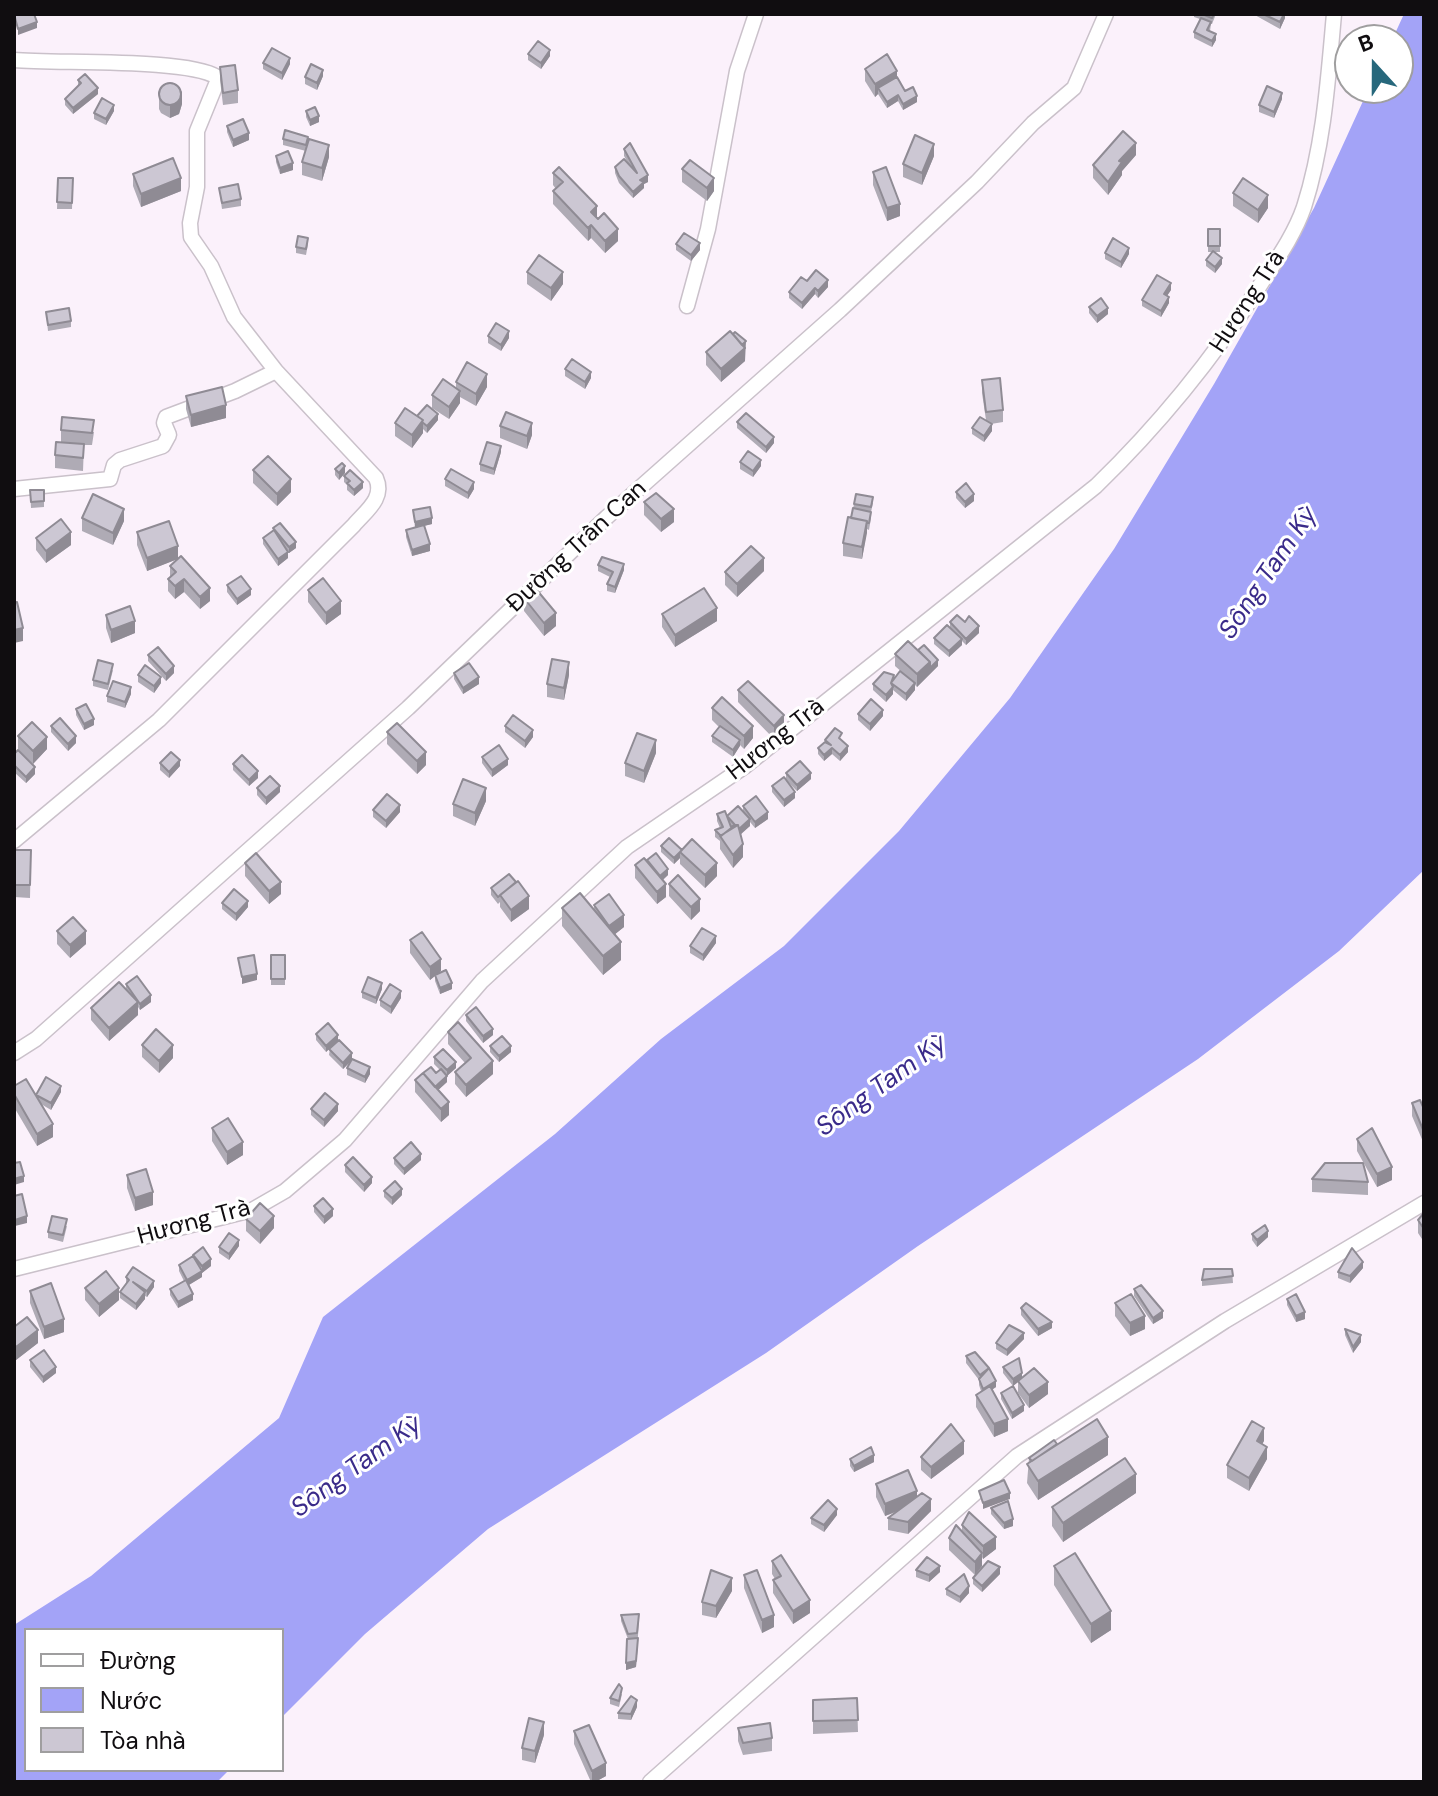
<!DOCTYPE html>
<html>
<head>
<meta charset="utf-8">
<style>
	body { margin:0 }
	#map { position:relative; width:1438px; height:1796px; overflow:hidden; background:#fbf1fb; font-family:"DM Sans",sans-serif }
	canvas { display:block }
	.frame { position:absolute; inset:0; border:16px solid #100d10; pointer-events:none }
	.legend { position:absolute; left:24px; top:1628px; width:260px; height:144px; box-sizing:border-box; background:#fff; border:2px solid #9f9e9f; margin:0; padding:10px 14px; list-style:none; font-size:24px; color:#100d10 }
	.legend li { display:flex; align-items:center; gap:16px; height:40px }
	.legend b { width:40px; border:2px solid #9f9e9f }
	.north { position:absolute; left:1334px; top:24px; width:80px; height:80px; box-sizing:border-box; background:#fff; border:2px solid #9f9e9f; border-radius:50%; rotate:339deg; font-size:22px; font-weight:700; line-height:32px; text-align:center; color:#100d10 }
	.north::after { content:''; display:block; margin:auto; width:28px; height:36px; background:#27687c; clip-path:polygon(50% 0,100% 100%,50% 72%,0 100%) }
</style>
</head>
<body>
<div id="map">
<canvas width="1438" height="1796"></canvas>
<div class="frame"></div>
<ul class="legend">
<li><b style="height:10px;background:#fff"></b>Đường</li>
<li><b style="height:22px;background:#a3a3f7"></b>Nước</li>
<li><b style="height:22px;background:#ccc7d3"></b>Tòa nhà</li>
</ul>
<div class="north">B</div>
</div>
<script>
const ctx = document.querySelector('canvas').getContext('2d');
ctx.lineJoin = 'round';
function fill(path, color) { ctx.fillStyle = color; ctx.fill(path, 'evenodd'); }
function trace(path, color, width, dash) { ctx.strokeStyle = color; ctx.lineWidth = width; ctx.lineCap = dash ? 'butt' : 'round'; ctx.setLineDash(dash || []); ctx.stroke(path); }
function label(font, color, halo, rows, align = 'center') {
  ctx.font = font + ' "DM Sans",sans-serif'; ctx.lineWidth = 6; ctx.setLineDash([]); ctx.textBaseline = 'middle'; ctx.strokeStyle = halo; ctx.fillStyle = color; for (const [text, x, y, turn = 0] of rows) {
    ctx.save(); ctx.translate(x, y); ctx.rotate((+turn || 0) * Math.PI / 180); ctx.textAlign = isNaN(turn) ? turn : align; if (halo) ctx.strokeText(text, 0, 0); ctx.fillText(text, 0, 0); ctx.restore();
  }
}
fill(new Path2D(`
	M1404,14H1424V870L1339,951L1198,1059L918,1246L766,1353L488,1529L365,1634L282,1717V1630H26V1770H229L217,1782H14V1625L91,1576L279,1418L323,1317L555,1134L661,1039L784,946L899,831L1010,698L1114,549L1214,384L1314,208L1369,88H1398V40H1392Z`), '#a3a3f7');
const minor = new Path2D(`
	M14,60C57,64 187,58 217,77V82L197,131V187L190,223L191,237L211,266L234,317L276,371L376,478C385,498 366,511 354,525L159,720L14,841
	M687,306L708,229L737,71L756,14
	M14,489L110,479L114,465L120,460L163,446L169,435L164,423L166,417L235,391L276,371
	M14,1053L36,1039L408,708L607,517L840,310L977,182L1033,123L1074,88L1106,14
	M14,1269L252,1210L285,1191L345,1140L482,981L627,847L744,767L1096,486C1159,425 1212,360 1259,287C1275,262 1294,236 1304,207C1324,144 1328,80 1334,14
	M650,1782L1017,1456L1225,1321L1424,1203`);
trace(minor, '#cac1ca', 17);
trace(minor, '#fff', 14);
fill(new Path2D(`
	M1194,14H1216L1212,24H1211L1210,31L1216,40L1212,47L1194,38V32L1200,19L1194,17Z
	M1253,14H1285V18L1280,29Z
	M528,54L550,56L541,69L528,60Z
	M263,63L290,64L282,80L263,69Z
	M220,67L238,90V103L223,105L220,80Z
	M865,69L897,77L905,91L917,102L903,110L898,101L887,108L878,94L875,97L865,81Z
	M323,76L317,90L305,84V77Z
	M78,80L98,94L73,114L65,105V99L78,86Z
	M159,96L182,104L179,114L170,118L161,113L159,109Z
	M1282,99L1274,118L1259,112V105Z
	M114,111L106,125L94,119V113Z
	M306,111L319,122L310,126L306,117Z
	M227,126L249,140L233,147L227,132Z
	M283,139L308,142L329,157L322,181L302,175V162L306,151L283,145Z
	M624,149L648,182L644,184V188L633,198L619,183L615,173V167L628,163L624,156Z
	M1136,155L1122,171V175L1108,195L1093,178V165Z
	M276,156L293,170L280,174L276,162Z
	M934,156L922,185L903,177V164Z
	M682,169L714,191L707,201L682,182Z
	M873,172L900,216L887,221L873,185Z
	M553,173L618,241L605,253L591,238L588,241L553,204V191L556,189L553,185Z
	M133,174L181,191L141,207L133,186Z
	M58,178H73L72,209H57Z
	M219,188L241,199V206L222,209Z
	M1233,193L1268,208L1258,223L1233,206Z
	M1208,229H1220V252H1215L1222,264L1215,273L1206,266V260L1213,252H1208Z
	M308,244L306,255L296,253V247Z
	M676,244L700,250L691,261L676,250Z
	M1105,253L1129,254L1121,268L1105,259Z
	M527,272L563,284L551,301L527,284Z
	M807,281L828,287L818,298L815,294L802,309L789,298V292Z
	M1171,290L1167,296L1169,303L1161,317L1142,306V300Z
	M1089,307L1108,314L1097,323L1089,313Z
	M46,312L71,321V327L48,331Z
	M488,336L509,338L501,351L488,343Z
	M745,348V361L721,382L706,365V352L746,348Z
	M565,369L591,378L585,389L565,376Z
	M982,380L1003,410V422L991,424L992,431L984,442L972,434V428L986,420L982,393Z
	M456,382L487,387L476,406L460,397V403L449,419L432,408V395L456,388Z
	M186,396L226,418L191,427L186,409Z
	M417,416L438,420L427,433L423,429V433L412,448L395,436V423Z
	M737,422L774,443L766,453L737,428Z
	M500,426L532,435L527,449L500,438Z
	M61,430L94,432L92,445H84L83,471L55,468V455L61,442Z
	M501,452L494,475L480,471V464Z
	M740,462L761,466L753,477L740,469Z
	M335,469L345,473L339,480L335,475Z
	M253,470L291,492L277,506L253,483Z
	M344,476L363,488L354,496L347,490V485L344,482Z
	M445,479L474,489L468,499L445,486Z
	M30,490L44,501V507L31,508Z
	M956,492L974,501L965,508L956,498Z
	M644,502L674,522L661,532L644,515Z
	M873,503L871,512V518L869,530L867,529L862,559L843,556V543L851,518L854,504Z
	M413,510L432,524L424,526L430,551L412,556L406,537V530L415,528Z
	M82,518L124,521L113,545L82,531Z
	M273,528L296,548L289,553H288V558L278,566L263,544V538L273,531Z
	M137,532L178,558L210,601L200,609L184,592L175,599L168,591V579L170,577V566L177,559L147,571L137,545Z
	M36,538L71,545L46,563L36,550Z
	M598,565L624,570L615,593L607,591V584L610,577L598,571Z
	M764,571L737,597L725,585V572Z
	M227,585L251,595L237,605L227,592Z
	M308,590L341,614L326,625L308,602Z
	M524,598L556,626L544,636L524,611Z
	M662,614L717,621L675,647L662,627Z
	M106,615L135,633L111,643L106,628Z
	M950,622H965L979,633L966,645L962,641V645L949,657L934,644V638L950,627Z
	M918,650L938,666L917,687L915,685V690L906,701L893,690V694L886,702L873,690V684L894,679L904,674L895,666V654Z
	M148,655L174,673L166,681L148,661Z
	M113,670L108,690L93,686V680Z
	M454,673L479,684L463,694L454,679Z
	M138,675L161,683L154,693L138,682Z
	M569,675L564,700L547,697V684Z
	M738,690L784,728L774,739L738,702Z
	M131,694L125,708L107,702V696Z
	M712,708L753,738L744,749L740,745L733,757L712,742V736L719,727L712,720Z
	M76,709L94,725L84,730L76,715Z
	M858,714L883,716L870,731L858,720Z
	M51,726L76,743L68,751L51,732Z
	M505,726L533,737L525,748L505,732Z
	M387,732L426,765L417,774L387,744Z
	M18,736L47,749L33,764L18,749Z
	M825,740H842V741L848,752L840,761L832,754L824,761L818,754V748L825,742Z
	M656,753L644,783L625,776V763Z
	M14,754L35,774L26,783L14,772Z
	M482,757L508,765L492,777L482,763Z
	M160,763L180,766L169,778L160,770Z
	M233,764L258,778L249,786L233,770Z
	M786,773L811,779L797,791L786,780Z
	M772,786L795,798L784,807L772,792Z
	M257,788L280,792L266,805L257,795Z
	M486,801L475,826L453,816V804Z
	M743,806L768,819L755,828L750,822V826L740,834L743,857L733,868L720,849V841L715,837V830L720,828L717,821V814L727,817L743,811Z
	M373,810L400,812L386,828L373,817Z
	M661,846L682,850L717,876L705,888L680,864V858L674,864L661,852Z
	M14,850H31L30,898L14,897Z
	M647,860L668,875L663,880L666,897L657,904L635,878V865L647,862Z
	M245,863L281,894L269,904L245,876Z
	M516,883L529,909L511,922L500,907V902L498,904L491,895V888Z
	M669,884L700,911L691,920L669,896Z
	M222,903L248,907L236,921L222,909Z
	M594,905L624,927L615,934L621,960L603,975L562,926V908L594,909Z
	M57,931L86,944L70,958L57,944Z
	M410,940L441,971L438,973L452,989L440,994L435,981V976L430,980L410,953Z
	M716,943L703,961L690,953V946Z
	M271,955H285V985H271Z
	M126,984L151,1002L140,1010L138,1007V1015L109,1041L91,1020V1008L126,989Z
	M382,989L376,1004L362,998V992Z
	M401,998L391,1014L380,1006V1000Z
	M466,1015L493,1035L483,1043L466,1021Z
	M448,1032L493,1074L466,1097L455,1084V1072L465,1063L448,1044Z
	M316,1034L338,1040L352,1059L370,1074L365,1083L347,1075V1068L350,1062L343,1069L329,1055L330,1048L326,1052L316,1040Z
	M142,1045L173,1058L159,1073L142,1057Z
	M490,1046L511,1052L499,1062L490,1052Z
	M434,1057L456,1068L447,1076V1082L438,1090L449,1115L441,1122L415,1092V1080L436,1073L440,1070L434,1064Z
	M14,1086L36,1095L61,1092L51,1110L41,1104L53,1137L37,1146L14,1107Z
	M1412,1103L1424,1109V1144L1412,1116Z
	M311,1109L338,1111L324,1127L311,1115Z
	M212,1128L243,1155L227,1165L212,1141Z
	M1357,1139L1392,1180L1377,1187L1357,1151Z
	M394,1158L421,1160L404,1175L394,1164Z
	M345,1165L372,1183L364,1192L345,1172Z
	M127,1175L153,1205L135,1211L127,1188Z
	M1312,1179L1368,1182V1195L1312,1192Z
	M384,1191L402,1195L392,1205L384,1197Z
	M314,1206L333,1216L324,1224L314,1212Z
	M1424,1215V1242L1418,1233V1220Z
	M246,1219L274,1228L260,1244L246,1231Z
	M67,1226L63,1242L48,1238V1232Z
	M1252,1234L1268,1237L1257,1247L1252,1240Z
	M239,1246L229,1260L219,1253V1247Z
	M193,1255L211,1266L202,1273V1277L189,1285L193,1300L178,1308L170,1295V1289L184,1281L179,1271V1265L193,1256Z
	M1363,1268L1350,1283L1338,1278V1272Z
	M1232,1269L1233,1283L1202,1286V1280Z
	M126,1277L154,1287L147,1297L145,1296V1299L136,1310L120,1298V1292L126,1284Z
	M85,1288L119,1300L99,1317L85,1300Z
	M1134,1289L1163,1318L1153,1324L1134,1296Z
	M30,1291L64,1332L44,1339L30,1303Z
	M1287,1299L1305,1319L1296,1322L1287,1305Z
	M1115,1303L1145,1329L1130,1336L1115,1316Z
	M1021,1308L1052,1328L1038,1336L1021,1315Z
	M14,1327L38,1343L16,1360L14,1357Z
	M1345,1329L1361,1342L1353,1353L1345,1335Z
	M1024,1339L1007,1356L996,1349V1343Z
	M966,1356L996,1387L992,1390L1008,1431L994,1437L976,1407V1395L981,1391L979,1385V1380L966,1363Z
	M30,1360L56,1373L43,1383L30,1367Z
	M1003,1367L1022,1378L1048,1394L1029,1408L1018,1393V1382L1013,1386L1003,1373Z
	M1001,1393L1024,1411L1012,1419L1001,1399Z
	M1264,1441L1262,1444L1267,1459L1249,1491L1227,1478V1465Z
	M1057,1444L1108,1455L1038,1500L1027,1483L1029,1458Z
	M964,1454L931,1479L921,1470V1457Z
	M850,1459L874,1462L854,1472L850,1466Z
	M876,1484L917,1496L931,1511L908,1534L888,1530V1518L896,1512L885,1516L876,1497Z
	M1136,1493L1063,1542L1052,1526V1507Z
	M991,1508L1013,1526L1004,1529L991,1514Z
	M837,1515L824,1532L811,1524V1518Z
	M962,1525L996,1549L983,1559L982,1557V1566L975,1575L949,1550V1538L962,1531Z
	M772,1561L810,1613L793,1624L773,1593V1580L775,1579L772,1574Z
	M1054,1566L1111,1630L1091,1643L1054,1585Z
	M916,1570L940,1572L929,1582L916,1577Z
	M1000,1574L982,1592L973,1584V1578Z
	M744,1575L774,1627L762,1633L744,1588Z
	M946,1589L969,1593L960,1603L946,1595Z
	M732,1591L716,1618L702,1615V1602Z
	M621,1615L639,1620L636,1667L626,1670L628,1639L621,1621Z
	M622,1694L619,1707L610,1704V1698Z
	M857,1698L858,1732L813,1734V1700Z
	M637,1707L631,1720L618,1719V1713Z
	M738,1728L772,1738V1751L743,1755L738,1741Z
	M574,1731L606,1776L595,1782H591L574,1744Z
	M544,1735L535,1763L522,1760V1748Z`), '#afabb5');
fill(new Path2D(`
	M1284,14H1285V18L1280,29V22Z
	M37,22V28L18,35V29Z
	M1216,34V40L1212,47V41Z
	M550,50V56L541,69V63Z
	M290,58V64L282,80V73Z
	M323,70V76L317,90V83Z
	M897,71V83L878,88V94L875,97V84Z
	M98,88V94L73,114V108Z
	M182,91V104L179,114L170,118V105Z
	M1282,93V99L1274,118V112Z
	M898,95V101L887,108V102Z
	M917,96V102L903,110V104Z
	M114,105V111L106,125V119Z
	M319,116V122L310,126V120Z
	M249,133V140L233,147V140Z
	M1136,143V155L1122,171V175L1108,195V182L1119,161Z
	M934,144V156L922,185V173Z
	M329,145V157L322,181V168Z
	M293,163V170L280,174V168Z
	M648,175V182L644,184V188L633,198V192L640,180Z
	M181,178V191L141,207V194Z
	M714,178V191L707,201V188Z
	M1268,195V208L1258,223V210Z
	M900,204V216L887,221V208Z
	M597,206V218L591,212Z
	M591,225V238L588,241V228Z
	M618,229V241L605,253V241Z
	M700,243V250L691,261V255Z
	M1129,248V254L1121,268V262Z
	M1222,258V264L1215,273V267Z
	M563,272V284L551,301V288Z
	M828,280V287L818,298V291Z
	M1171,283V290L1164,300V294Z
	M815,288V294L802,309V303Z
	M1169,297V303L1161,317V311Z
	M1108,308V314L1097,323V316Z
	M509,331V338L501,351V345Z
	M746,341L745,361L721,382V369Z
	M591,372V378L585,389V382Z
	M487,374V387L476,406V394Z
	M460,391V403L449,419V407Z
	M226,405V418L191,427V415Z
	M438,414V420L427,433V426Z
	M423,420V433L412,448V435Z
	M532,423V435L527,449V436Z
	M992,424V431L984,442V436Z
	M774,437V443L766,453V447Z
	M501,446V452L494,475V469Z
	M761,460V466L753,477V471Z
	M345,466V473L339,480V473Z
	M291,479V492L277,506V494Z
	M363,482V488L354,496V490Z
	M474,482V489L468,499V493Z
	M974,494V501L965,508V502Z
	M124,509V521L113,545V533Z
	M674,509V522L661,532V519Z
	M432,518V524L415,528V522Z
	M867,521V533L862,559V547Z
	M71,532V545L46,563V551Z
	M296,542V548L289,553V547Z
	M430,544V551L412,556V550Z
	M178,546V559L147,571V558Z
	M288,552V558L278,566V559Z
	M764,558V571L737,597V584Z
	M624,564V570L615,593V587Z
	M184,579V592L175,599V586Z
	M210,588V601L200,609V597Z
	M251,589V595L237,605V599Z
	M341,601V614L326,625V613Z
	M717,608V621L675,647V635Z
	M556,613V626L544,636V623Z
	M135,621V633L111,643V630Z
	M979,626V633L966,645V639Z
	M23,628V641L14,643V630Z
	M962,639V645L949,657V651Z
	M938,660V666L917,687V674L930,662Z
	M569,662V675L564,700V688Z
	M174,666V673L166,681V674Z
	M161,677V683L154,693V686Z
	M479,677V684L463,694V688Z
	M915,683V690L906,701V694Z
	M131,687V694L125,708V702Z
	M893,687V694L886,702V695Z
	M883,710V716L870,731V724Z
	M784,715V728L774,739V726Z
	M94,719V725L84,730V724Z
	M753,726V738L744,749V736Z
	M533,730V737L525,748V741Z
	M76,736V743L68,751V744Z
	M47,737V749L33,764V751Z
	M656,740V753L644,783V771Z
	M740,740V746L733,757V750Z
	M848,746V752L840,761V755Z
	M832,748V754L824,761V755Z
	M426,752V765L417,774V761Z
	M508,759V765L492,777V770Z
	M180,760V766L169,778V772Z
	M35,767V774L26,783V777Z
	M258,771V778L249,786V780Z
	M811,773V779L797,791V785Z
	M280,786V792L266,805V798Z
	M486,788V801L475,826V813Z
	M795,792V798L784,807V800Z
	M400,805V812L386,828V821Z
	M768,812V819L755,828V822Z
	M750,819V826L739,836V829Z
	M743,844V857L733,868V855Z
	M680,852V858L674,864V858Z
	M717,863V876L705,888V875Z
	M668,869V875L660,882V876Z
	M281,882V894L269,904V891Z
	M666,884V897L657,904V892Z
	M529,896V909L511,922V910Z
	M700,899V911L691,920V907Z
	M248,901V907L236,921V914Z
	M624,915V927L609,939V926Z
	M86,931V944L70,958V945Z
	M716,936V943L703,961V955Z
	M621,942V960L603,975V956Z
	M441,959V971L430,980V967Z
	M257,974V980L242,984V977Z
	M382,983V989L376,1004V998Z
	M452,983V989L440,994V988Z
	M401,991V998L391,1014V1007Z
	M151,995V1002L140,1010V1004Z
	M138,1002V1015L109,1041V1028Z
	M493,1029V1035L483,1043V1036Z
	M338,1035V1041L326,1052V1046Z
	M173,1045V1058L159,1073V1061Z
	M511,1046V1052L499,1062V1056Z
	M352,1053V1060L343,1069V1063Z
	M493,1061V1074L466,1097V1085Z
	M456,1062V1068L447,1076V1082L434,1094V1088L447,1076V1070Z
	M370,1067V1074L365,1083V1077Z
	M61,1086V1092L51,1110V1103Z
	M449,1102V1115L441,1122V1109Z
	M338,1104V1111L324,1127V1120Z
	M53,1124V1137L37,1146V1134Z
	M243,1142V1155L227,1165V1152Z
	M421,1154V1160L404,1175V1169Z
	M1392,1167V1180L1377,1187V1174Z
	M24,1176V1182L14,1185V1179Z
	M372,1177V1183L364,1192V1185Z
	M402,1189V1195L392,1205V1198Z
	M153,1192V1205L135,1211V1198Z
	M333,1209V1216L324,1224V1217Z
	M27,1216V1223L15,1226V1220Z
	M274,1216V1228L260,1244V1231Z
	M1268,1231V1237L1257,1247V1240Z
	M239,1240V1246L229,1260V1254Z
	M211,1259V1266L202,1273V1277L187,1286V1280L202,1271V1266Z
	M1363,1262V1268L1350,1283V1276Z
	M154,1281V1287L147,1297V1291Z
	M119,1288V1300L99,1317V1304Z
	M145,1292V1299L136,1310V1304Z
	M193,1294V1300L178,1308V1302Z
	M1163,1311V1318L1153,1324V1318Z
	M1305,1312V1319L1296,1322V1316Z
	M1145,1316V1329L1130,1336V1323Z
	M64,1319V1332L44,1339V1327Z
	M1052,1322V1328L1038,1336V1329Z
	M38,1330V1343L16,1360V1347Z
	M1024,1333V1339L1007,1356V1350Z
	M1361,1335V1342L1353,1353V1347Z
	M56,1367V1373L43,1383V1377Z
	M1022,1373V1379L1013,1386V1379Z
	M996,1381V1387L983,1395V1389Z
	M1048,1382V1394L1029,1408V1395Z
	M1024,1405V1411L1012,1419V1413Z
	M1008,1419V1431L994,1437V1424Z
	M1264,1428V1441L1257,1454V1441Z
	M1108,1437V1455L1038,1500V1481Z
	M964,1441V1454L931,1479V1467Z
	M1267,1447V1459L1249,1491V1478Z
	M874,1455V1462L854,1472V1466Z
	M1136,1474V1493L1063,1542V1523Z
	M917,1491V1503L885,1516V1504Z
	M1010,1493V1499L983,1509V1503Z
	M931,1499V1511L908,1534V1522Z
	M837,1509V1515L824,1532V1525Z
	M1013,1519V1526L1004,1529V1523Z
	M996,1537V1549L983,1559V1546Z
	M982,1553V1566L975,1575V1562Z
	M940,1566V1572L929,1582V1575Z
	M1000,1567V1574L982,1592V1586Z
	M732,1578V1591L716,1618V1606Z
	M969,1586V1593L960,1603V1597Z
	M810,1600V1613L793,1624V1611Z
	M1111,1611V1630L1091,1643V1624Z
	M774,1615V1627L762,1633V1620Z
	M638,1644L636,1667L626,1670V1663Z
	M637,1700V1707L631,1720V1714Z
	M544,1722V1735L535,1763V1751Z
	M606,1763V1776L595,1782H592V1771Z`), '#8f8b94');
const building = new Path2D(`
	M14,14H34L37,22L18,29Z
	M1202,14H1214L1212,18Z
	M1263,14H1284L1280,22Z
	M1201,18L1211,22L1207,30L1216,34L1212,41L1194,32Z
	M538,41L550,50L541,63L528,54Z
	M272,48L290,58L282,73L263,63Z
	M887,54L897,71L875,84L865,69Z
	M311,64L323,70L317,83L305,77Z
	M235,65L238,90L223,93L220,67Z
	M85,74L98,88L73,108L65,99L81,83L78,80Z
	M897,77L905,91L913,87L917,96L903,104L898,95L887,102L878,88Z
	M159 94a11 11 0 1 1 22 0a11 11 0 1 1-22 0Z
	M1267,86L1282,93L1274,112L1259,105Z
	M102,98L114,105L106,119L94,113Z
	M315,107L319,116L310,120L306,111Z
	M243,119L249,133L233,140L227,126Z
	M285,130L308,137L306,145L283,139Z
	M1123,131L1136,143L1119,161L1122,162L1108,182L1093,165Z
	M915,135L934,144L922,173L903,164Z
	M309,139L329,145L322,168L302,162Z
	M630,143L648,175L640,180L644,182L633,192L619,176L615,167L624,159L637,173L624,149Z
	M288,151L293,163L280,168L276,156Z
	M173,158L181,178L141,194L133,174Z
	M690,160L714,178L707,188L682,169Z
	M559,167L597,206L591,212L598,219L604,213L618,229L605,241L591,225L588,228L553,191L563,182L553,173Z
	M886,167L900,204L887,208L873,172Z
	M58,178H73L72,203L57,202Z
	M1243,178L1268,195L1258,210L1233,193Z
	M238,184L241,199L222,203L219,188Z
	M1208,229H1220V246H1208Z
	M684,233L700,243L691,255L676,244Z
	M298,236L308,238L306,249L296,247Z
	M1113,238L1129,248L1121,262L1105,253Z
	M1213,251L1222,258L1215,267L1206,260Z
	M539,255L563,272L551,288L527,272Z
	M816,270L828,280L818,291L815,288L802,303L789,292L801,277L807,281Z
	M1157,275L1171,283L1164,294L1169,297L1161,311L1142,300Z
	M1101,298L1108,308L1097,316L1089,307Z
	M69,308L71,321L48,325L46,312Z
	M496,323L509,331L501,345L488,336Z
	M730,331L745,348L721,369L706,352Z
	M735,332L746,341L742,345L733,334Z
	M572,359L591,372L585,382L565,369Z
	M467,362L487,374L476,394L456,382Z
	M1000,378L1003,410L986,412L982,380Z
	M443,379L460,391L449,407L432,395Z
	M222,387L226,405L191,415L186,396Z
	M427,405L438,414L427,426L422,422L423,420L417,416Z
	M405,408L423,420L412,435L395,423Z
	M506,412L532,423L527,436L500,426Z
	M746,413L774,437L766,447L737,422Z
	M62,417L94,420L92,433L61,430Z
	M980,417L992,424L984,436L972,428Z
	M56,442L84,444L83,458L55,455Z
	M487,442L501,446L494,469L480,464Z
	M748,451L761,460L753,471L740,462Z
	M268,456L291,479L277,494L253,470Z
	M342,463L345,466L339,473L335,469Z
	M451,469L474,482L468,493L445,479Z
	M350,470L363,482L354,490L347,483L350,481L344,476Z
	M966,483L974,494L965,502L956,492Z
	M30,490H44V501L31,502Z
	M656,493L674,509L661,519L644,502Z
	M93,494L124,509L113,533L82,518Z
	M856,494L873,497L871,507L854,504Z
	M430,507L432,518L415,522L413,510Z
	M853,508L871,512L869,523H867V521L851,518Z
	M848,517L867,521L862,547L843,543Z
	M61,519L71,532L46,551L36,538Z
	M169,521L178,546L147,558L137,532Z
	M280,523L296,542L289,547L273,528Z
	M424,525L430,544L412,550L406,530Z
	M274,530L288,552L278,559L263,538Z
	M751,546L764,558L737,584L725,572Z
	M181,556L210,588L200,597L184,579L175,586L168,579L176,572L170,566Z
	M602,557L624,564L615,587L607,584L613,572L598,565Z
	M241,576L251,589L237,599L227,585Z
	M323,578L341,601L326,613L308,590Z
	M704,588L717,608L675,635L662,614Z
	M536,589L556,613L544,623L524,598Z
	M17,602L23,628L14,630V603Z
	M130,606L135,621L111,630L106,615Z
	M957,615L965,622L969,616L979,626L966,639L950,622Z
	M947,625L962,639L949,651L934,638Z
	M908,641L930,662L917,674L895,654Z
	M924,645L938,660L930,668V662L918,650Z
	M158,647L174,666L166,674L148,655Z
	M552,659L569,662L564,688L547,684Z
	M98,660L113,664L108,684L93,680Z
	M469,663L479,677L463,688L454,673Z
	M145,665L161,677L154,686L138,675Z
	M900,671L915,683L906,694L891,683L893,687L886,695L873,684L884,672L894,675L891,683Z
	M113,681L131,687L125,702L107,696Z
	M748,681L784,715L774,726L738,690Z
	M722,697L753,726L744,736L712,708Z
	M871,699L883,710L870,724L858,714Z
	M86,704L94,719L84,724L76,709Z
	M513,715L533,730L525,741L505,726Z
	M60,718L76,736L68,744L51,726Z
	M32,722L47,737L33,751L18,736Z
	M397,723L426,752L417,761L387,732Z
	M720,726L740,740L733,750L712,736Z
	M835,728L842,733L839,738L848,746L840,755L832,748L824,755L818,748L825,742L831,745L825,740Z
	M637,733L656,740L644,771L625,763Z
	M499,745L508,759L492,770L482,757Z
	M18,750L35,767L26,777L14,765V754Z
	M171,752L180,760L169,772L160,763Z
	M242,755L258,771L249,780L233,764Z
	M800,761L811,773L797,785L786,773Z
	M270,776L280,786L266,798L257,788Z
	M784,777L795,792L784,800L772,786Z
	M463,779L486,788L475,813L453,804Z
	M387,794L400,805L386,821L373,810Z
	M756,796L768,812L755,822L743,806Z
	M738,806L750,819L739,829L738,825H735L721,836L715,830L723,827L717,814L725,811L731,827L735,825L727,816Z
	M738,825L743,844L733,855L720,836Z
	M669,838L682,850L674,858L661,846Z
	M692,839L717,863L705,875L680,852Z
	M14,850H31L30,885H14Z
	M256,853L281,882L269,891L245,863Z
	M656,853L668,869L660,876L647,860Z
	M644,858L666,884L657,892L635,865Z
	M509,874L516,882L498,897L491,888Z
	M678,875L700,899L691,907L669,884Z
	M518,881L529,896L511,910L500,895Z
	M234,889L248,901L236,914L222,903Z
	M580,893L621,942L603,956L562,908Z
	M609,894L624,915L609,926L594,905Z
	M73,917L86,931L70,945L57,931Z
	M702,928L716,936L703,955L690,946Z
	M422,932L441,959L430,967L410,940Z
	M254,955L257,974L242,977L238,958Z
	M271,955H285V979H271Z
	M446,970L452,983L440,988L435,975Z
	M137,976L151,995L140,1004L126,984Z
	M368,977L382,983L376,998L362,992Z
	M119,982L138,1002L109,1028L91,1008Z
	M390,984L401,991L391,1007L380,1000Z
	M476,1007L493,1029L483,1036L466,1015Z
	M458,1022L493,1061L466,1085L455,1072L471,1058L448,1032Z
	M328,1023L338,1035L326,1046L316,1034Z
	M156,1029L173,1045L159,1061L142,1045Z
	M502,1036L511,1046L499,1056L490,1046Z
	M339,1040L352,1053L343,1063L329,1049Z
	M443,1049L456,1062L447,1070L434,1057Z
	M352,1059L370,1067L365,1077L347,1068Z
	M431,1067L436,1073L441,1069L447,1076L435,1087L423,1073Z
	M423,1073L449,1102L441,1109L415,1080Z
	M46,1077L61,1086L51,1103L36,1095Z
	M26,1079L53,1124L37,1134L14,1094V1086Z
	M325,1093L338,1104L324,1120L311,1109Z
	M1420,1100L1424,1109V1132L1412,1103Z
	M228,1118L243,1142L227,1152L212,1128Z
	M1372,1128L1392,1167L1377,1174L1357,1139Z
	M411,1142L421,1154L404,1169L394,1158Z
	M353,1157L372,1177L364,1185L345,1165Z
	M20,1162L24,1176L14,1179V1163Z
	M1325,1163H1363L1368,1182L1312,1179Z
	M146,1169L153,1192L135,1198L127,1175Z
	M395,1181L402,1189L392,1198L384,1191Z
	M22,1194L27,1216L15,1220L14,1196Z
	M323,1198L333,1209L324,1217L314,1206Z
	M260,1203L274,1216L260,1231L246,1219Z
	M1423,1214L1424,1215V1229L1418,1220Z
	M52,1216L67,1219L63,1235L48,1232Z
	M1265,1225L1268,1231L1257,1240L1252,1234Z
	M229,1233L239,1240L229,1254L219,1247Z
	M203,1247L211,1259L202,1266L193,1255Z
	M1352,1248L1363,1262L1350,1276L1338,1272Z
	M193,1256L202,1271L187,1280L179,1265Z
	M133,1267L154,1281L147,1291L133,1282L145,1292L136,1304L120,1292L129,1280L126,1277Z
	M1204,1269H1232L1233,1276L1202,1280Z
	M106,1271L119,1288L99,1304L85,1288Z
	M186,1280L193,1294L178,1302L170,1289Z
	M51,1283L64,1319L44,1327L30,1291Z
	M1141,1285L1163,1311L1153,1318L1134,1289Z
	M1131,1294L1145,1316L1130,1323L1115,1303Z
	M1296,1294L1305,1312L1296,1316L1287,1299Z
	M1026,1303L1052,1322L1038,1329L1021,1308Z
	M27,1317L38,1330L16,1347L14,1344V1327Z
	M1009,1325L1024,1333L1007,1350L996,1343Z
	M1345,1329L1361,1335L1353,1347Z
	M44,1350L56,1367L43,1377L30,1360Z
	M975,1352L989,1368L996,1381L983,1389L979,1379L989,1368L980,1375L966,1356Z
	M1019,1358L1022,1373L1013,1379L1003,1367Z
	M1034,1368L1048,1382L1029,1395L1018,1381Z
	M990,1386L1008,1419L994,1424L976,1395Z
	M1013,1386L1024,1405L1012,1413L1001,1393Z
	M1097,1419L1108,1437L1038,1481L1027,1464Z
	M1252,1421L1264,1428L1257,1441L1267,1447L1249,1478L1227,1465Z
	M951,1424L964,1441L931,1467L921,1457Z
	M1054,1440L1057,1444L1032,1461L1029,1458Z
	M871,1447L874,1455L854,1466L850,1459Z
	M1125,1458L1136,1474L1063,1523L1052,1507Z
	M908,1470L917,1491L885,1504L876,1484Z
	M1004,1480L1010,1493L983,1503L979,1491Z
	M922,1493L931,1499L908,1522L888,1518Z
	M828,1500L837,1509L824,1525L811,1518Z
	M1008,1501L1013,1519L1004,1523L991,1508Z
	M969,1512L996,1537L983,1546L962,1525Z
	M956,1525L982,1553L975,1562L949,1538Z
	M1075,1553L1111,1611L1091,1624L1054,1566Z
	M781,1555L810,1600L793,1611L773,1580L781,1576L772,1561Z
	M927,1557L940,1566L929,1575L916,1570Z
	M988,1561L1000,1567L982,1586L973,1578Z
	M711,1570L732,1578L716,1606L702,1602Z
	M757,1570L774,1615L762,1620L744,1575Z
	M964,1574L969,1586L960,1597L946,1589Z
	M639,1614L637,1633L628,1634L621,1615Z
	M638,1638L636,1661L626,1663L627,1639Z
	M619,1684L622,1688L619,1701L610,1698Z
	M631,1696L637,1700L631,1714L618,1713Z
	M857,1698L858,1720L813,1721V1700Z
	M529,1718L544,1722L535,1751L522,1748Z
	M770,1723L772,1738L743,1743L738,1728Z
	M589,1725L606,1763L592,1771L574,1731Z`);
fill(building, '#ccc7d3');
trace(building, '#8f8b94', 2);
label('24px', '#100d10', '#fff', [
	["Hương Trà",1248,302,-57],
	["Đường Trần Can",577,547,-43],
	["Hương Trà",776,740,-38],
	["Hương Trà",194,1223,-15]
]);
label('italic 26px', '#3a2b8a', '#fff', [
	["Sông Tam Kỳ",1269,573,-56],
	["Sông Tam Kỳ",882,1086,-36],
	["Sông Tam Kỳ",357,1467,-36]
]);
</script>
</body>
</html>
